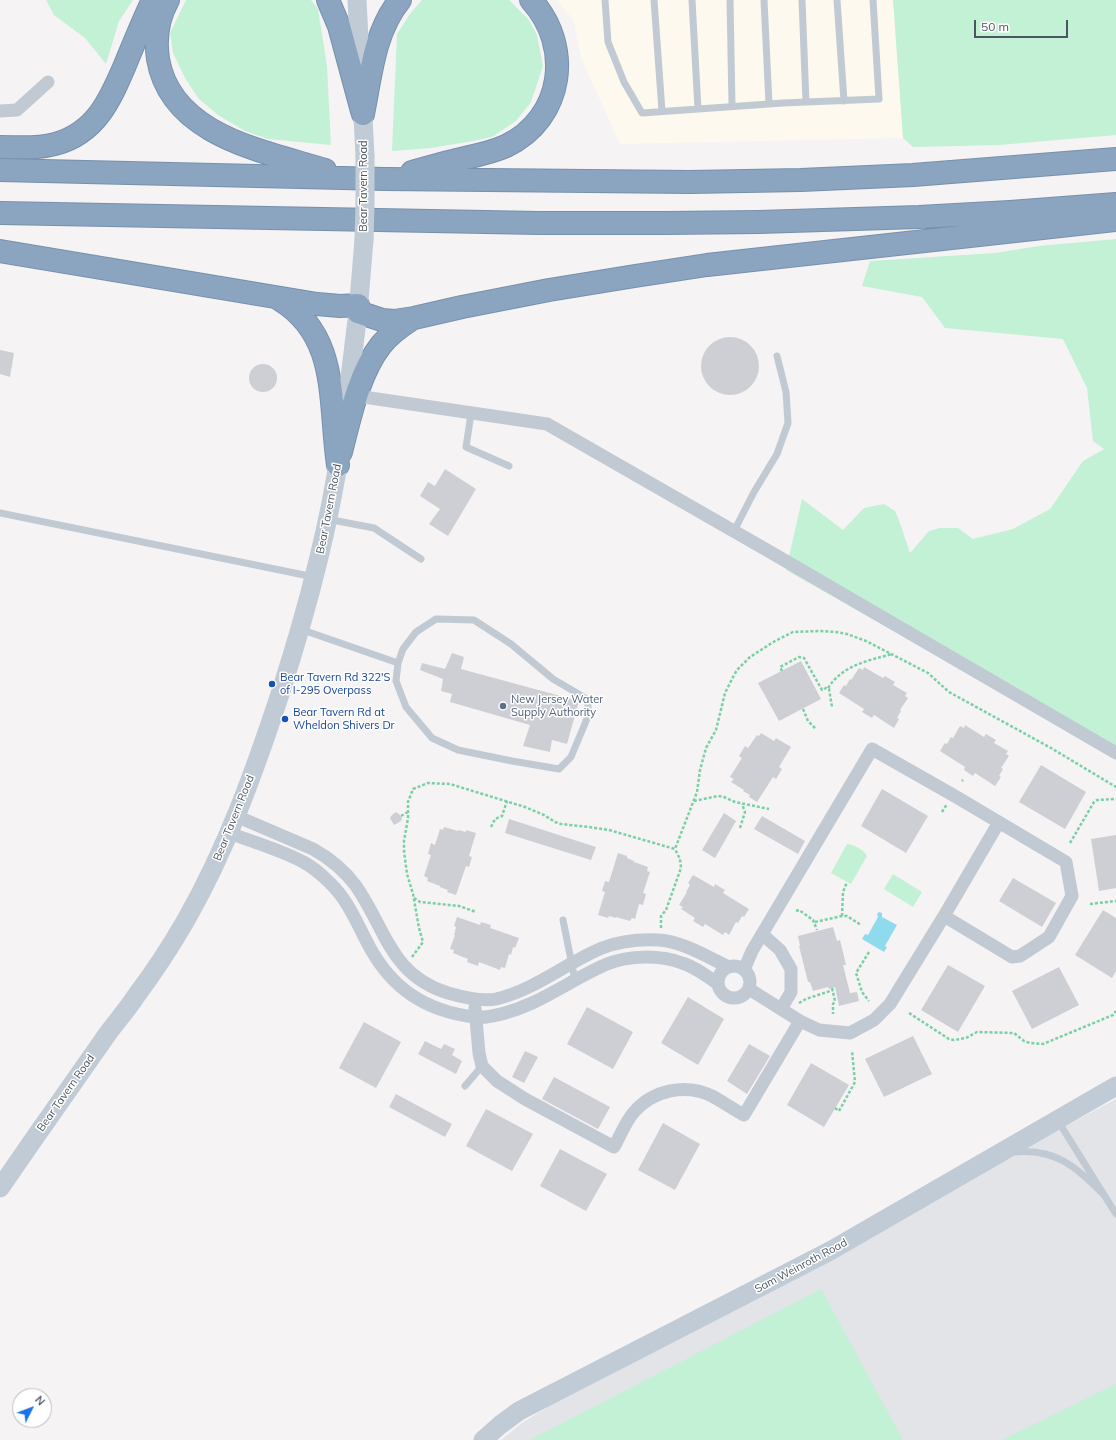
<!DOCTYPE html>
<html>
<head>
<meta charset="utf-8">
<style>
	body { margin:0 }
	#map { position:relative; width:1116px; height:1440px; overflow:hidden; background:#f5f3f3; font-family:Mulish,sans-serif }
	canvas { display:block }
	.north { position:absolute; left:12px; top:1388px; width:40px; height:40px; box-sizing:border-box; background:#fff; border:1px solid #b7bbc0; border-radius:50%; rotate:48deg; font-size:11px; font-weight:700; line-height:16px; text-align:center; color:#4a5661 }
	.north::after { content:''; display:block; margin:auto; width:14px; height:18px; background:#1a73e8; clip-path:polygon(50% 0,100% 100%,50% 72%,0 100%) }
	.scale { position:absolute; left:974px; top:20px; width:94px; height:18px; box-sizing:border-box; border:2px solid #4a5661; border-top:0; padding-left:5px; font-size:12px; line-height:14px; white-space:nowrap; color:#4a5661; -webkit-text-stroke:3px #fff; paint-order:stroke }
</style>
</head>
<body>
<div id="map">
<canvas width="1116" height="1440"></canvas>
<div class="north">N</div>
<div class="scale">50 m</div>
</div>
<script>
const ctx = document.querySelector('canvas').getContext('2d');
ctx.lineJoin = 'round';
function fill(path, color) { ctx.fillStyle = color; ctx.fill(path, 'evenodd'); }
function trace(path, color, width, dash) { ctx.strokeStyle = color; ctx.lineWidth = width; ctx.lineCap = dash ? 'butt' : 'round'; ctx.setLineDash(dash || []); ctx.stroke(path); }
function label(font, color, halo, rows, align = 'center') {
  ctx.font = font + ' Mulish,sans-serif'; ctx.lineWidth = 3; ctx.setLineDash([]); ctx.textBaseline = 'middle'; ctx.strokeStyle = halo; ctx.fillStyle = color; for (const [text, x, y, turn = 0] of rows) {
    ctx.save(); ctx.translate(x, y); ctx.rotate((+turn || 0) * Math.PI / 180); ctx.textAlign = isNaN(turn) ? turn : align; if (halo) ctx.strokeText(text, 0, 0); ctx.fillText(text, 0, 0); ctx.restore();
  }
}
fill(new Path2D(`
	M556,0H893L903,138L620,144L581,58L573,19Z`), '#fdf9ef');
fill(new Path2D(`
	M1116,1099V1440H501L522,1423L565,1396Z`), '#e2e4e7');
fill(new Path2D(`
	M46,0H133L119,21L106,64L85,38L54,15Z
	M186,0H311L318,9L327,66L331,145L268,139L245,131L218,115L199,99L185,78L173,53L170,33Z
	M422,0H509L529,20L537,35L543,66L531,102L516,121L492,137L473,141L431,148L392,151L397,34L410,14Z
	M893,0H1116V135L999,145L913,147L903,138Z
	M1116,239V757L786,570L802,499L843,530L864,508L884,504L895,511L900,523L910,553L929,531L940,528H958L973,539L1013,529L1050,509L1083,461L1104,449L1093,441L1087,388L1063,339L945,328L922,297L862,286L870,261L995,253L1039,246Z
	M847,844C853,844 864,850 867,856L851,884L831,873Z
	M893,874L922,892L913,907L884,889Z
	M821,1289L903,1440H530Z
	M1116,1384V1440H1002Z`), '#c3f1d5');
fill(new Path2D(`
	M879,912L882,913V917L897,925L885,946L887,947L884,952L862,939L865,934L868,935L878,917L877,914Z`), '#90daee');
fill(new Path2D(`
	M701 366a29 29 0 1 1 58 0a29 29 0 1 1-58 0Z
	M0,350L14,353L10,377L0,374Z
	M249 378a14 14 0 1 1 28 0a14 14 0 1 1-28 0Z
	M445,469L476,489L448,536L429,524L440,509L420,496L428,482L435,486Z
	M452,653L464,657L461,669L579,701L567,744L552,740L550,752L523,746L530,725L450,702L452,694L441,691L443,679L420,670L422,663L445,669Z
	M801,661L821,699L779,721L758,683Z
	M864,667L883,678L885,676L895,682L893,685L907,693L905,696L908,698L900,710L901,711L897,718L899,719L894,728L874,715L872,718L862,712L864,709L839,693L844,685L846,686L850,679L851,680L859,668L863,670Z
	M965,725L984,737L986,734L996,740L994,743L1008,751L1006,754L1009,756L1001,768L1003,769L999,776L1001,777L995,786L975,773L973,776L964,770L965,767L940,751L945,743L947,744L951,737L953,738L960,726L964,728Z
	M761,733L774,741L776,738L791,747L779,767L782,769L776,779L773,777L757,802L749,797L750,795L743,791L744,790L731,782L734,779L730,777L742,758L739,756L745,746L748,748L757,735L759,736Z
	M1041,765L1086,792L1065,829L1019,802Z
	M882,789L928,816L906,853L861,826Z
	M396,812L399,814L402,818L401,821L394,825L390,818L392,815Z
	M724,813L736,821L715,858L702,850Z
	M762,816L805,841L798,854L754,829Z
	M509,819L596,847L591,860L505,833Z
	M444,827L458,831V830L466,832V830L476,833L469,856L472,857L469,867L466,866L456,895L447,892L448,890L440,887V886L427,881L428,878L424,876L431,855L428,854L431,843L435,845L440,829L443,830Z
	M1116,835V888L1099,891L1091,839Z
	M618,853L627,856V858L634,861V862L648,867L647,871L650,872L643,893L646,894L643,905L639,904L635,919L632,918L630,921L616,917V918L609,916L608,918L598,915L605,892L602,891L605,881L609,882Z
	M693,875L714,887L715,884L725,890L723,893L749,909L744,917L742,916L738,923L736,922L729,935L725,932L723,935L705,924L703,927L693,921L695,918L681,909L683,907L679,905L687,892H686L690,885L688,883Z
	M1013,878L1056,903L1042,927L999,901Z
	M1103,910L1116,918V971L1112,978L1075,955Z
	M457,917L480,925L481,922L491,925L490,928L519,938L515,948L513,947L511,955L509,954L505,968L501,967L500,970L479,962L478,966L467,962L468,959L453,953L454,950L450,949L455,935H454L456,927L454,926Z
	M833,927L837,941L840,940L846,965H843L850,993L857,992L859,1001L839,1006L835,987L829,989L828,987L813,991L810,982H808L799,946H800L798,936Z
	M948,965L985,986L958,1032L921,1010Z
	M1059,967L1079,1005L1032,1029L1012,991Z
	M688,997L724,1019L698,1065L661,1043Z
	M587,1007L633,1032L613,1069L567,1044Z
	M364,1022L401,1042L376,1088L339,1068Z
	M913,1036L932,1074L884,1097L865,1059Z
	M425,1041L441,1049L444,1044L455,1049L452,1055L462,1061L456,1074L418,1054Z
	M749,1044L770,1056L747,1094L727,1081Z
	M525,1051L538,1057L524,1083L512,1077Z
	M811,1063L849,1085L824,1127L787,1105Z
	M554,1077L610,1107L598,1129L542,1099Z
	M396,1094L452,1124L445,1137L389,1107Z
	M486,1109L533,1134L512,1171L466,1146Z
	M663,1123L700,1144L675,1190L638,1170Z
	M560,1149L607,1174L586,1211L540,1186Z`), '#cdcfd5');
const highway = new Path2D(`
	M168,0C158,18 155,39 158,59C171,136 264,151 325,170
	M328,0L339,26L362,111
	M363,114C371,75 374,32 400,0
	M0,147C18,147 37,149 55,144C96,133 110,100 125,65C134,43 143,21 153,0
	M0,170L385,179L690,182L801,180L913,175L1116,159
	M412,172C430,167 447,162 465,158C479,155 493,152 506,146C564,118 573,46 531,0
	M0,213L539,223H666L759,222L919,217L1010,212L1116,204
	M0,251L317,304L340,306L358,305
	M279,299C327,328 330,374 334,425C335,438 336,451 338,465
	M358,312L382,320L394,321L414,318L462,307L549,290L635,276L707,265L1116,220
	M341,452C350,417 359,373 381,345C390,334 401,326 412,319`);
trace(highway, '#7690ad', 24);
trace(new Path2D(`
	M782,671L780,667L799,657L804,658L822,690L826,688L829,689L832,707
	M828,688C843,665 867,661 892,654
	M803,709L808,721L816,729
	M962,781L963,780
	M694,801L718,796L724,797L735,802L769,809
	M942,812L947,804
	M401,816L408,812
	M491,827L495,819L502,816L507,801
	M740,828L745,812L742,804
	M1070,843L1094,802L1097,800L1116,799
	M414,898L420,902L459,906L476,912
	M1090,904L1116,901
	M796,911L799,910L813,920L817,930
	M842,916L843,892L847,882
	M815,922L842,916H847L861,925
	M661,928V916L666,910L681,868L680,859L675,849
	M869,952L856,973L862,992L869,1001
	M412,957L423,942L419,928L413,894L407,874L404,851V841L408,818V802L413,789L428,783L450,784L525,807L544,815L555,822L561,824L589,827L609,830L675,849L697,792L700,770L706,748L716,730L725,693L733,677L737,670L750,657L775,641L793,632L820,631L836,632L847,634L866,641L928,673L949,692L1051,748L1116,787
	M832,988L835,1001L833,1004V1014
	M799,1003L806,999L833,990
	M909,1013L949,1039L954,1040L966,1038L977,1032L1014,1033L1024,1041L1030,1043L1043,1044L1113,1015L1116,1011
	M835,1108L839,1111L855,1082L852,1051`), '#7ad0a6', 2.5, [3, 2]);
trace(new Path2D(`
	M605,0L608,42L624,82L642,113L783,103L879,99L873,0
	M654,0L662,111
	M692,0L698,109
	M730,0L732,106
	M764,0L769,104
	M802,0L806,102
	M837,0L844,101
	M471,414L466,447L509,466
	M0,513L314,577
	M327,519L374,528L421,559
	M734,531L754,492L777,454L788,423L786,392L777,356
	M436,619L474,620L511,644L553,679L587,699L589,714L571,757L559,769L512,761L458,750L432,738L406,707L396,681L398,663L403,649L416,632Z
	M300,629L398,663
	M563,920L575,980
	M465,1086L482,1066
	M1058,1121L1116,1214
	M1014,1152C1056,1148 1076,1167 1104,1195`), '#c1cad2', 7);
trace(new Path2D(`
	M0,111L17,110L48,82
	M350,395L547,424L765,549L1116,753
	M236,816L313,849C329,858 345,871 356,886C386,929 390,975 448,993C462,997 481,1002 496,999C535,990 566,963 602,948C620,941 640,939 659,940C684,942 707,957 729,967
	M229,833C253,842 284,851 305,863C314,868 322,875 329,882C349,901 356,922 369,946C392,989 426,1011 474,1017C491,1019 517,1010 532,1003C558,991 581,975 607,964C629,955 660,955 682,963C695,967 707,976 718,984
	M944,916L999,822
	M762,934L780,950L791,969V992L781,1009
	M718 982a16 16 0 1 1 32 0a16 16 0 1 1-32 0Z
	M744,970L752,951L872,749L953,795L1066,862L1072,896L1049,937L1020,956L1012,957L944,916L890,1004L874,1020L850,1033L819,1030L800,1021L749,989
	M475,1008L479,1053L482,1066L497,1081L525,1099L614,1147C620,1136 626,1121 634,1112C653,1090 686,1083 712,1096C723,1102 733,1109 744,1115L800,1021`), '#c1cad2', 13);
trace(new Path2D(`
	M357,0L365,156
	M347,402L358,312L364,240
	M0,1188C35,1137 71,1086 106,1036C116,1022 127,1010 136,996C154,972 171,946 186,920C227,848 255,770 281,691C306,613 328,533 340,451
	M483,1440L500,1425L519,1411L830,1251L1116,1086`), '#c1cbd6', 19);
trace(highway, '#8ba5c1', 22);
trace(new Path2D(`
	M364,240L365,204V156`), '#c1cbd6', 19);
for (const [x, y, r, color] of [
	[272,684,4,"#1a4fb4"],
	[503,706,4,"#5c6f8a"],
	[285,719,4,"#1a4fb4"]
]) { const dot = new Path2D(); dot.arc(x, y, r, 0, 2 * Math.PI); ctx.fillStyle = color; ctx.fill(dot); trace(dot, '#fff', 1.5); }
label('11px', '#4a5661', '#fff', [
	["Bear Tavern Road",364,186,-90],
	["Bear Tavern Road",329,509,-79],
	["Bear Tavern Road",234,818,-68],
	["Bear Tavern Road",66,1093,-55],
	["Sam Weinroth Road",801,1266,-28]
]);
label('11px', '#164399', '#fff', [
	["Bear Tavern Rd 322'S",280,678],
	["of I-295 Overpass",280,691],
	["Bear Tavern Rd at",293,713],
	["Wheldon Shivers Dr",293,726]
], 'left');
label('11px', '#4e5e75', '#fff', [
	["New Jersey Water",511,700],
	["Supply Authority",511,713]
], 'left');
</script>
</body>
</html>
